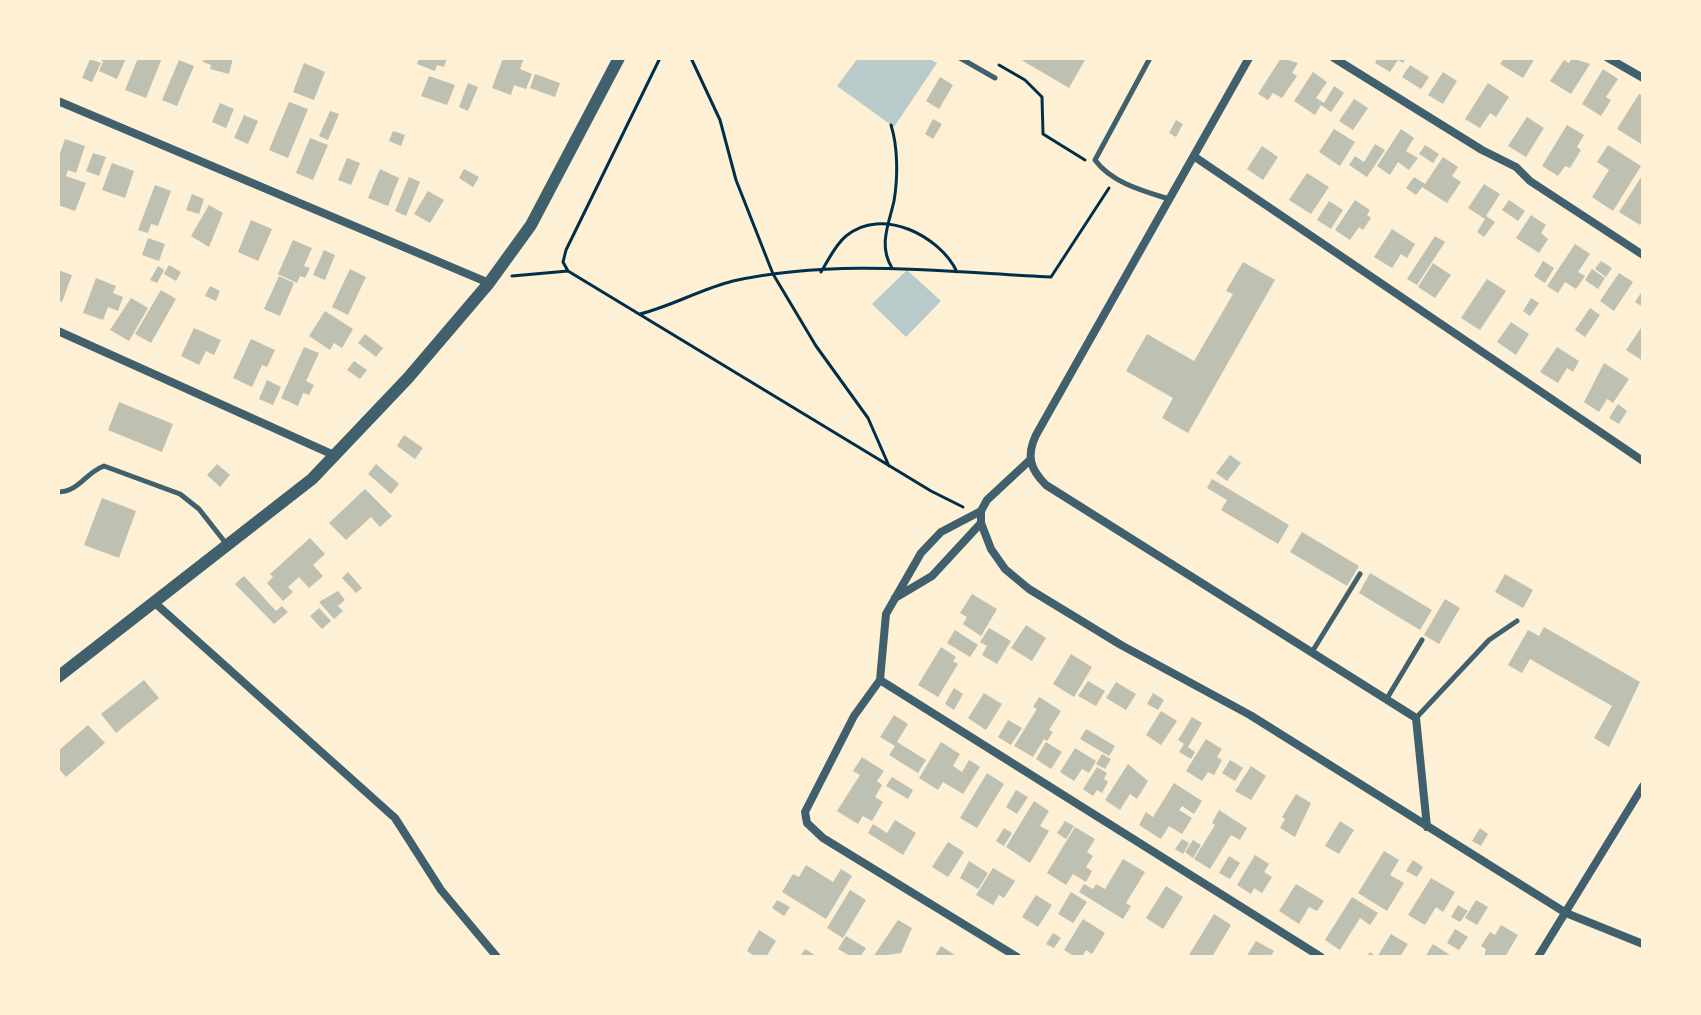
<!DOCTYPE html>
<html>
<head>
<meta charset="utf-8">
<style>
	body { margin:0 }
	#map { position:relative; width:1701px; height:1015px; overflow:hidden; background:#fdf0d5; font-family:Barlow,sans-serif }
	canvas { display:block }
	.frame { position:absolute; inset:0; border:60px solid #fdf0d5; pointer-events:none }
</style>
</head>
<body>
<div id="map">
<canvas width="1701" height="1015"></canvas>
<div class="frame"></div>
</div>
<script>
const ctx = document.querySelector('canvas').getContext('2d');
ctx.lineJoin = 'round';
function fill(path, color) { ctx.fillStyle = color; ctx.fill(path, 'evenodd'); }
function trace(path, color, width, dash) { ctx.strokeStyle = color; ctx.lineWidth = width; ctx.lineCap = dash ? 'butt' : 'round'; ctx.setLineDash(dash || []); ctx.stroke(path); }
fill(new Path2D(`
	M858,58H928L937,63L894,127L837,86Z
	M907,270L941,301L906,337L872,304Z`), '#b9caca');
fill(new Path2D(`
	M99,58H126L117,79L99,71L103,62Z
	M138,58H162L146,98L125,90Z
	M204,58H233L229,74L210,69L211,65L203,62Z
	M419,58H447L444,67L437,65L435,71L417,64Z
	M503,58H524L520,69L532,74L526,89L514,85L511,95L492,88Z
	M1018,58H1086L1069,88Z
	M1281,58L1298,63L1292,73L1297,76L1282,98L1273,93L1268,100L1258,94Z
	M1378,58H1406L1403,63L1398,60L1390,72L1375,63Z
	M1504,58H1535L1523,78L1500,64Z
	M1572,58L1590,64L1571,94L1550,81L1564,60L1569,63Z
	M90,59L101,63L92,82L82,78Z
	M179,60L194,66L177,106L162,100Z
	M304,63L325,72L314,100L293,92Z
	M1410,65L1429,77L1421,89L1402,77Z
	M1603,69L1618,79L1606,97L1611,100L1601,116L1582,104Z
	M1313,72L1327,82L1316,98L1324,103L1334,86L1344,93L1331,112L1321,105L1315,115L1294,101Z
	M1443,72L1457,81L1443,104L1428,95Z
	M535,74L560,83L555,97L530,88Z
	M429,76L455,85L447,105L421,96Z
	M940,77L953,85L939,109L926,101Z
	M468,83L478,87L468,111L459,107Z
	M1488,83L1509,97L1496,117L1490,113L1480,128L1465,119Z
	M1639,94L1643,96V145L1617,129Z
	M1354,99L1368,108L1353,130L1339,121Z
	M289,102L308,109L288,158L269,150Z
	M220,103L234,109L226,128L212,122Z
	M330,111L339,114L328,140L319,136Z
	M244,115L258,121L248,144L234,138Z
	M1527,117L1544,128L1526,157L1508,146Z
	M933,119L942,124L933,139L925,134Z
	M1176,120L1183,124L1176,137L1169,133Z
	M1567,125L1584,135L1577,147L1581,150L1570,168L1565,166L1558,176L1542,166Z
	M1334,129L1355,142L1340,166L1319,152Z
	M1401,129L1414,138L1406,151L1418,158L1409,170L1398,162L1390,175L1377,166Z
	M393,131L405,135L401,146L389,141Z
	M310,138L328,145L313,180L296,173Z
	M65,139L85,146L76,173L68,170L66,176L86,183L75,211L58,205V159Z
	M1375,144L1385,150L1367,177L1349,165L1355,156L1364,162Z
	M1425,145L1439,154L1433,163L1419,154Z
	M1608,145L1641,166L1613,211L1592,197L1609,170L1597,162Z
	M1262,146L1278,157L1263,180L1247,169Z
	M93,153L106,157L99,176L86,171Z
	M1443,157L1458,167L1452,176L1461,182L1447,203L1422,187L1416,195L1406,188L1414,177L1425,184Z
	M347,158L360,163L351,185L338,180Z
	M112,163L134,171L125,198L102,190Z
	M380,169L399,178L388,206L368,198Z
	M464,169L479,177L473,187L459,178Z
	M1307,173L1329,187L1311,214L1289,200Z
	M1643,174V221L1640,225L1619,212Z
	M409,177L420,182L406,216L395,211Z
	M1484,184L1500,194L1486,216L1495,222L1484,237L1477,232L1485,219L1468,208Z
	M155,185L171,191L158,226L151,224L148,233L138,230Z
	M428,191L444,200L430,223L414,214Z
	M192,194L204,199L199,214L186,210Z
	M1355,200L1370,210L1367,215L1371,218L1363,230L1359,227L1350,240L1335,230Z
	M1509,200L1525,211L1518,221L1502,210Z
	M1329,201L1343,210L1331,229L1317,220Z
	M209,205L223,213L209,247L191,236Z
	M1531,215L1546,225L1541,233L1548,239L1539,253L1516,238Z
	M251,220L272,229L258,261L238,252Z
	M1392,229L1415,244L1407,258L1401,254L1392,268L1374,257Z
	M1435,236L1445,242L1417,285L1407,279Z
	M148,238L165,244L159,261L142,255Z
	M293,240L312,248L304,266L310,268L305,278L300,276L297,283L278,274Z
	M1575,244L1590,254L1578,272L1585,276L1576,289L1565,282L1558,293L1547,286Z
	M324,250L335,255L325,280L313,275Z
	M1543,261L1554,268L1545,283L1534,276Z
	M1601,261L1612,268L1606,277L1595,269Z
	M1243,262L1275,280L1188,433L1162,418L1173,398L1126,371L1147,334L1194,361L1233,294L1226,291Z
	M1433,263L1451,275L1435,298L1418,287Z
	M169,265L181,272L176,281L164,274Z
	M158,266L164,270L157,283L150,280Z
	M350,269L366,277L348,315L332,307Z
	M1592,269L1605,278L1598,289L1585,280Z
	M58,270L72,275L62,302L58,301Z
	M1619,273L1633,282L1614,311L1600,301Z
	M279,276L294,283L280,316L264,309Z
	M96,278L116,286L113,293L123,297L118,311L108,307L103,320L83,313Z
	M1487,279L1506,291L1480,330L1461,318Z
	M210,286L220,291L216,301L205,296Z
	M161,290L176,299L151,343L135,334Z
	M1643,290V307L1635,302Z
	M131,298L148,308L129,341L110,330Z
	M1531,298L1539,303L1530,316L1523,311Z
	M1590,308L1600,315L1585,337L1575,330Z
	M325,311L353,329L342,348L334,343L330,350L309,336Z
	M1511,322L1529,334L1516,355L1497,342Z
	M1643,325V361L1626,350Z
	M194,328L221,340L214,355L206,351L199,365L181,356Z
	M365,334L383,348L376,357L358,343Z
	M251,339L275,350L267,367L262,365L252,387L233,378Z
	M304,347L319,353L306,381L314,385L309,395L303,393L298,406L281,398Z
	M1557,347L1579,361L1573,372L1567,368L1558,383L1540,372Z
	M354,361L367,370L360,379L347,370Z
	M1604,363L1629,379L1613,403L1607,399L1599,412L1584,402Z
	M267,380L281,387L273,405L259,399Z
	M119,402L173,424L162,452L108,430Z
	M1618,404L1627,411L1619,424L1609,418Z
	M404,435L423,448L415,459L397,446Z
	M1230,455L1241,463L1227,481L1216,473Z
	M217,464L230,475L220,487L207,475Z
	M376,464L399,484L391,494L368,474Z
	M1212,479L1289,525L1278,544L1221,510L1227,500L1207,488Z
	M365,489L392,516L380,527L371,517L346,540L329,523Z
	M102,498L136,511L119,558L84,545Z
	M1302,532L1359,566L1347,586L1290,552Z
	M310,538L325,554L313,565L323,576L309,588L299,577L288,587L293,592L283,601L267,583L273,577L270,574Z
	M348,572L362,588L356,593L342,578Z
	M1370,573L1432,610L1420,630L1359,593Z
	M1505,574L1533,590L1523,608L1495,592Z
	M244,576L276,611L282,606L288,612L274,624L235,584Z
	M338,591L345,600L338,606L343,611L334,619L319,602Z
	M972,594L997,609L981,636L963,624L967,617L960,613Z
	M1445,599L1460,608L1439,644L1424,635Z
	M319,608L331,621L322,629L310,616Z
	M1026,625L1046,638L1032,661L1011,648Z
	M1544,627L1640,682L1609,747L1594,738L1612,706L1530,659L1522,673L1508,665L1528,630L1539,636Z
	M989,628L1011,641L997,664L982,655L987,646L980,642Z
	M955,630L978,645L970,657L947,643Z
	M941,647L956,657L953,661L958,664L938,697L918,685Z
	M1071,654L1092,667L1074,697L1053,684Z
	M144,680L159,698L116,733L101,714Z
	M1088,681L1105,691L1096,706L1078,696Z
	M1116,682L1136,694L1126,710L1106,698Z
	M954,688L963,694L954,710L945,704Z
	M984,693L1002,704L986,730L968,718Z
	M1153,693L1164,700L1158,710L1147,704Z
	M1039,697L1061,711L1049,730L1053,732L1047,741L1044,739L1033,757L1014,746L1037,709L1033,707Z
	M1161,711L1177,721L1161,745L1146,735Z
	M894,715L908,724L897,742L926,760L918,773L889,755L895,746L880,737Z
	M1192,717L1202,723L1188,747L1195,752L1191,759L1179,752L1184,744L1178,740Z
	M1008,720L1022,728L1011,745L998,737Z
	M88,725L105,743L66,777L58,768V751Z
	M1086,729L1115,746L1109,756L1080,739Z
	M1206,739L1222,749L1217,757L1222,760L1214,775L1208,772L1202,781L1186,771Z
	M941,742L960,754L953,766L962,772L969,760L980,767L963,794L943,782L938,790L919,778Z
	M1046,742L1062,752L1051,769L1036,759Z
	M1075,748L1096,761L1089,773L1082,769L1074,781L1060,772Z
	M1102,754L1111,759L1105,769L1096,764Z
	M862,757L884,771L877,781L882,785L875,797L883,802L872,821L863,816L858,824L837,811L860,775L853,771Z
	M1230,760L1243,768L1235,781L1222,773Z
	M1128,764L1148,781L1137,799L1130,794L1120,810L1105,800Z
	M1251,766L1266,776L1251,800L1235,791Z
	M1097,767L1107,773L1104,779L1108,782L1102,793L1097,790L1093,796L1083,789Z
	M987,773L1004,784L977,828L960,818Z
	M892,777L913,790L908,799L886,786Z
	M1174,783L1202,801L1194,814L1182,806L1179,810L1192,818L1182,834L1169,826L1161,839L1139,825L1146,812L1153,817Z
	M1016,790L1028,797L1017,814L1006,807Z
	M1296,794L1311,803L1295,837L1280,828L1285,819L1282,817Z
	M1034,801L1049,811L1040,826L1049,831L1030,863L1006,847Z
	M1219,810L1247,828L1240,840L1231,835L1210,869L1194,859L1215,825L1212,823Z
	M895,820L916,833L903,855L868,833L873,824L887,833Z
	M1065,821L1074,826L1066,839L1057,833Z
	M1340,821L1354,830L1339,854L1325,846Z
	M1075,827L1095,839L1087,852L1093,856L1086,867L1092,871L1086,882L1073,874L1066,885L1047,873Z
	M1004,828L1012,833L1004,846L996,841Z
	M1480,828L1488,834L1481,846L1472,841Z
	M1182,839L1189,843L1183,854L1175,849Z
	M1193,840L1201,845L1193,858L1185,852Z
	M948,842L964,852L948,877L932,867Z
	M1384,851L1399,860L1390,875L1404,883L1387,911L1358,893Z
	M1255,855L1269,864L1264,872L1272,877L1262,893L1254,888L1251,894L1237,885Z
	M1229,856L1240,863L1230,879L1219,873Z
	M1123,859L1145,872L1126,903L1131,906L1123,919L1079,892L1084,884L1093,889L1096,884L1105,889Z
	M1413,860L1423,867L1417,877L1406,871Z
	M969,861L988,873L978,889L960,878Z
	M806,865L833,882L841,869L852,876L826,919L782,892L793,874L799,877Z
	M993,868L1015,881L1004,898L999,895L993,905L976,895Z
	M1431,878L1455,892L1443,912L1436,907L1425,925L1408,915Z
	M1296,884L1324,901L1317,911L1309,907L1299,924L1279,911Z
	M1166,886L1183,897L1163,929L1146,918Z
	M850,890L866,900L843,938L827,928Z
	M1071,892L1087,902L1073,923L1058,914Z
	M1036,895L1052,905L1038,927L1022,917Z
	M1352,897L1378,913L1370,925L1360,918L1340,950L1325,940Z
	M777,900L790,907L784,916L772,908Z
	M1476,900L1488,907L1477,925L1465,918Z
	M1458,905L1468,911L1460,922L1451,917Z
	M1214,914L1231,925L1212,957H1193L1189,955Z
	M1083,919L1105,933L1092,954L1086,950L1082,957H1075L1064,950Z
	M898,920L912,928L901,953L873,957Z
	M1501,925L1518,935L1505,957H1484L1486,949L1481,946L1490,932L1495,935Z
	M1455,929L1468,937L1459,950L1447,943Z
	M759,930L776,941L766,957H756L747,951Z
	M1053,933L1061,938L1054,948L1046,944Z
	M1391,934L1408,944L1400,957H1366L1370,952L1377,957Z
	M846,936L866,948L860,957H852L838,949Z
	M1256,941L1274,951L1270,957H1246Z
	M1433,944L1453,957H1425Z
	M941,946L958,957H934Z
	M805,949L818,957H800Z`), '#bec0b2');
trace(new Path2D(`
	M660,58L566,250L563,262L568,271L931,491L963,507
	M691,58L720,120L736,180L773,274L816,346L868,418L889,466
	M999,65L1025,80L1042,97L1043,134L1085,160
	M891,125C898,147 898,178 894,201C889,224 878,245 892,268
	M821,272C829,259 835,245 846,236C882,206 940,236 957,272
	M512,276L568,271
	M640,314C672,306 701,289 733,281C836,258 946,272 1051,277L1109,188`), '#003049', 3);
trace(new Path2D(`
	M960,58L995,78
	M1150,58L1095,160C1112,183 1143,191 1169,199
	M58,492C80,491 85,473 104,466L180,494L199,509L228,546
	M1312,652L1360,574
	M1386,700L1422,640
	M1416,718L1489,640L1517,621`), '#3f606c', 5);
trace(new Path2D(`
	M1249,58L1036,435C1026,456 1030,469 1046,485L1416,718L1427,827
	M1334,58L1482,150L1516,167L1530,181L1643,255
	M1608,58L1643,78
	M58,101L489,283
	M1195,157L1643,461
	M58,331L336,456
	M981,511V523L991,549L1005,569L1029,589L1121,645L1250,715L1566,913L1643,944
	M895,598L932,576L981,523
	M155,603L395,818L441,890L497,957
	M880,680L1321,957
	M1017,957L823,838L807,823L805,812L854,716L880,680L886,614L921,553L941,532L981,511L987,500L1030,460
	M1538,957L1643,786`), '#3f606c', 8);
trace(new Path2D(`
	M58,677L312,479L408,378L489,283L531,225L619,58`), '#3f606c', 12);
</script>
</body>
</html>
